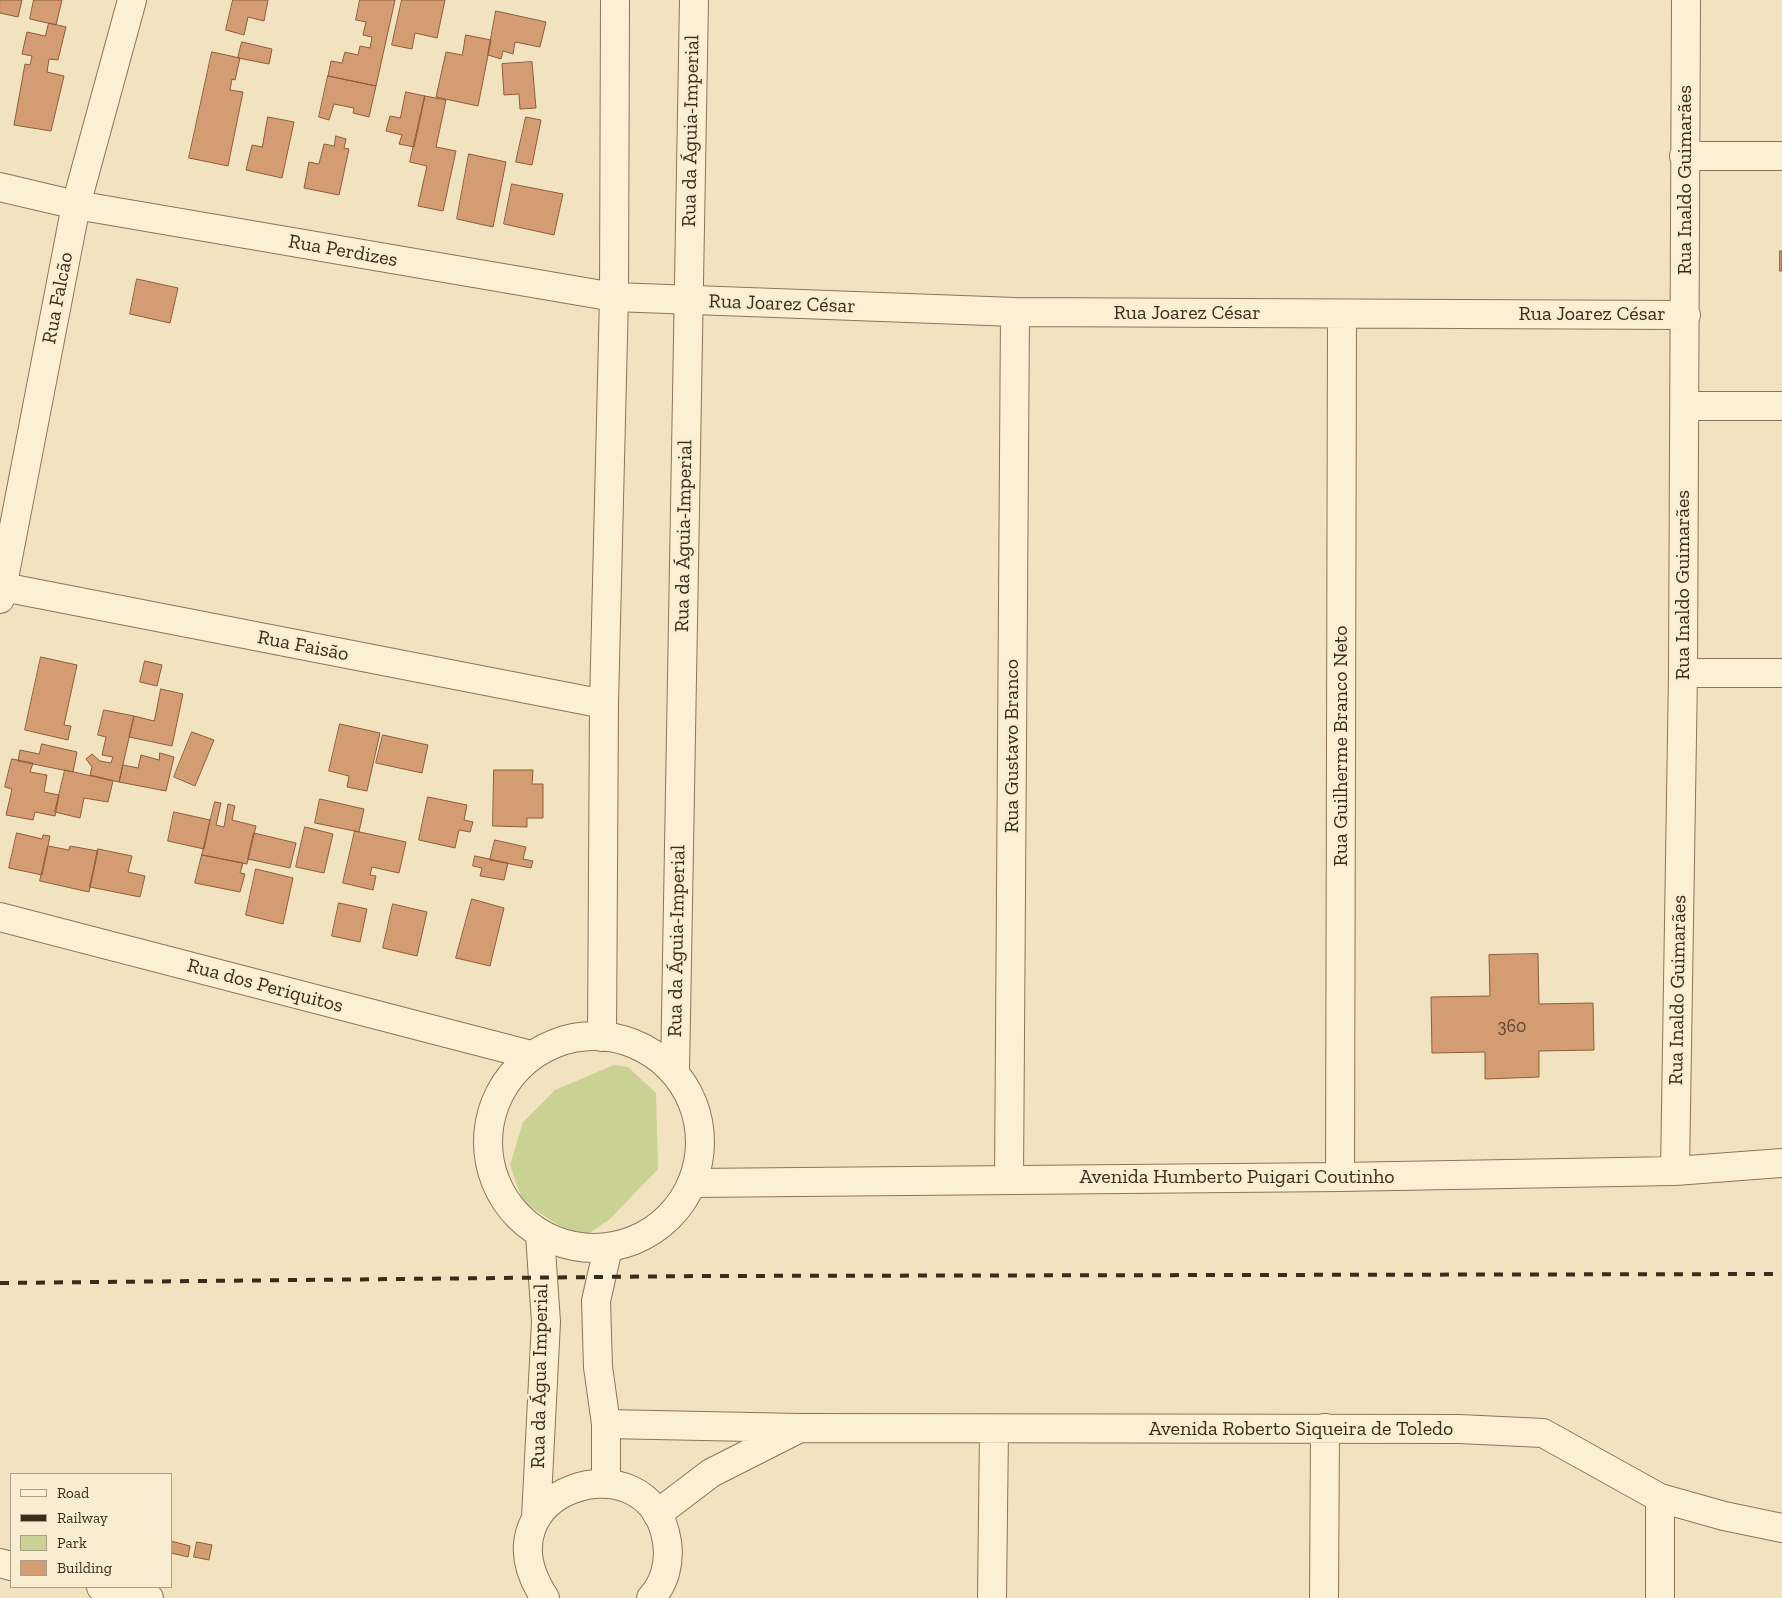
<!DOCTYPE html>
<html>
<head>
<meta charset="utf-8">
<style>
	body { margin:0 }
	#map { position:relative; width:1782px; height:1598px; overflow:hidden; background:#f2e3c0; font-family:"Zilla Slab",serif }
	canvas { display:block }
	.legend { position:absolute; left:10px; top:1473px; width:162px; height:115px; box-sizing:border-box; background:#f8edd0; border:1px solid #ac9f88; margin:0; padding:6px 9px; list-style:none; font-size:15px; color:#3b2b1c }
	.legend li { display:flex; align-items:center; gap:10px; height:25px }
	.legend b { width:25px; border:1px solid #ac9f88 }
</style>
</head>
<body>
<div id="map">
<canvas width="1782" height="1598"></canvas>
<ul class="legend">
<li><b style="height:6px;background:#fcf0d4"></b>Road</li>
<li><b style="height:6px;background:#3b2b1c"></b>Railway</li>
<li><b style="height:14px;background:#c9d193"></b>Park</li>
<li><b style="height:14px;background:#d39c73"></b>Building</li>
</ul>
</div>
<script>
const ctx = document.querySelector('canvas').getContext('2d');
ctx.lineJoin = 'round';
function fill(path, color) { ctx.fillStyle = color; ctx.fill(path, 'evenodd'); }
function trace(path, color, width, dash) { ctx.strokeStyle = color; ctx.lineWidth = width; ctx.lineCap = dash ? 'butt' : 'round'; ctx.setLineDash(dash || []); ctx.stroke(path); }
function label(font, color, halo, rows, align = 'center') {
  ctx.font = font + ' "Zilla Slab",serif'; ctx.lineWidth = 5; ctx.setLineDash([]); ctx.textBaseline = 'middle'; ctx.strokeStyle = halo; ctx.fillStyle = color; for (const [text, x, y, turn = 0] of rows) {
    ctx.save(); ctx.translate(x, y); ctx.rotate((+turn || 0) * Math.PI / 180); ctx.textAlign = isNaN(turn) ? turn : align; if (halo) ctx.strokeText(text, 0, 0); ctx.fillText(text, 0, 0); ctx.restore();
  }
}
fill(new Path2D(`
	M614,1065L628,1067L656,1093L658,1169L610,1219L585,1236L558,1225L523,1202L510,1165L523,1122L555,1090Z`), '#c9d193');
const building = new Path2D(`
	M0,0H22L18,17L0,13Z
	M34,0H62L56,25L30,19Z
	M233,0H268L264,21L248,17L244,35L226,30Z
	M360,0H395L376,86L328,76L331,61L342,63L345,52L358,55L360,46L370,48L372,37L363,35L366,22L356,20Z
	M402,0H445L437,38L415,33L412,49L392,45Z
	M496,11L546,22L540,47L515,42L513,54L503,51L501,59L488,55Z
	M49,23L66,27L58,60L49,59L47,72L64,76L51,131L14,125L25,64L30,65L32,56L22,54L27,32L45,36Z
	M466,35L491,40L478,106L436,97L446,52L462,55Z
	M242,42L272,49L269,64L238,58Z
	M212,52L240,58L235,80L232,79L230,90L243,92L228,166L189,158Z
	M532,62L536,108L520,109L519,94L504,95L502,64Z
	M328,76L376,86L369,117L353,113L354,108L334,104L329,120L319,117Z
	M406,92L425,96L414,147L399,144L402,135L386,131L390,116L400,118Z
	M425,96L446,100L436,147L456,151L443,211L418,206L427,166L410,162Z
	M268,117L294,122L282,178L246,170L252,145L262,147Z
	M526,117L541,120L532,165L516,162Z
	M336,136L346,139L344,148L349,149L339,195L304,188L309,162L319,164L324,144L334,146Z
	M469,154L506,162L493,227L457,219Z
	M512,184L563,194L554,235L504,224Z
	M1780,251H1782V271H1780Z
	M137,279L178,288L170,323L130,314Z
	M41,657L77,665L64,725L71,726L68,740L25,730Z
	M145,661L162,665L157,686L140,682Z
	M161,689L183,694L172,746L129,737L134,716L154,721Z
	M104,710L134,716L119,782L90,775L92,767L86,759L92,754L100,761L111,763L113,757L102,755L106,737L98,735Z
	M340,724L380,733L367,791L347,787L349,776L329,771Z
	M192,732L214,740L195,786L174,777Z
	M383,735L428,745L422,773L376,763Z
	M42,744L77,752L73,772L18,761L20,750L39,754Z
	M160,753L174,757L166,791L119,782L123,765L138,768L141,755L159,760Z
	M12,759L33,763L30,772L47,775L44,792L59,795L55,816L35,812L33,820L6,815L12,789L5,787Z
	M65,770L113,781L108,802L84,798L80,818L55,812Z
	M494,770H533L532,784H543V818H527V827L493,826Z
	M428,797L467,805L464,820L473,822L470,832L459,830L455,848L419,840Z
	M320,799L364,809L359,832L315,823Z
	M215,802L221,803L216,825L224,827L228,804L235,806L232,820L256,826L247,864L202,855Z
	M174,812L210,820L204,849L168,841Z
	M305,827L333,834L324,873L296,867Z
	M355,831L406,842L399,873L372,867L370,875L376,876L373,890L343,883Z
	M17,833L42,839L43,835L50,836L42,875L9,868Z
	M254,833L296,843L290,868L248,859Z
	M495,840L526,847L523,859L533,861L531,868L490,860Z
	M48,846L69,850L70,846L98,851L89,892L40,881Z
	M98,849L132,856L128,872L145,876L140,897L90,887Z
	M202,855L243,863L240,873L245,874L240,892L195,883Z
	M475,856L508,863L504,880L480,876L482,868L473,866Z
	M256,869L293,878L283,924L246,915Z
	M472,899L504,908L490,966L456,958Z
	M339,903L367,909L360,942L332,936Z
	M393,904L427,912L417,956L383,948Z
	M1538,954L1539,1004L1593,1003L1594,1050L1539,1051V1077L1485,1079V1052L1432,1053L1431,997L1490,996L1489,955Z
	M171,1541L190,1546L188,1557L171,1553Z
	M197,1542L212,1545L209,1560L194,1557Z`);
fill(building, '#d39c73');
trace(building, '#8e5c3a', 1);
const minor = new Path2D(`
	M1684,156H1782
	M0,187L76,205L614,297L1015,312L1686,315
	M1685,406H1782
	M3,587L604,704
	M0,599L76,205L132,0
	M1683,673H1782
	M0,917L531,1055
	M1675,1171L1683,673L1686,0
	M1340,1177L1342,314
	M1009,1179L1015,312
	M692,1183L1340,1177L1675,1171L1782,1163
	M606,1424L800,1428L1459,1429L1543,1433L1660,1498L1724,1516L1782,1528
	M657,1514L711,1473L796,1430
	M0,1563L11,1566
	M101,1587L149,1598
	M992,1598L994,1429
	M1324,1598L1325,1428
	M1660,1598V1498`);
const tertiary = new Path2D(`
	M488 1142a106 106 0 1 1 212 0a106 106 0 1 1-212 0Z
	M602,1037L604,704L614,297L615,0
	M675,1072L694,0
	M606,1483V1424L598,1367L596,1301L608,1248
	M536,1518L546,1322L540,1235
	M545,1598C473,1490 651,1434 667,1542C670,1562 665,1583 651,1598`);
trace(minor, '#8d7456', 30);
trace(tertiary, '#8d7456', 30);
trace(minor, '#fcf0d4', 28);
trace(tertiary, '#fcf0d4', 28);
trace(new Path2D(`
	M0,1283L699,1276L1782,1274`), '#3b2b1c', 4, [9, 9]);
label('18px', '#614732', null, [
	["360",1512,1027]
]);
label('20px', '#3b2b1c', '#f8edd0', [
	["Rua da Águia-Imperial",691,131,-89],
	["Rua Inaldo Guimarães",1685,180,-90],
	["Rua Perdizes",343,251,10],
	["Rua Falcão",58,298,-79],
	["Rua Joarez César",782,304,2],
	["Rua Joarez César",1187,313],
	["Rua Joarez César",1592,314],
	["Rua da Águia-Imperial",684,536,-89],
	["Rua Inaldo Guimarães",1683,585,-90],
	["Rua Faisão",303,646,11],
	["Rua Gustavo Branco",1012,746,-90],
	["Rua Guilherme Branco Neto",1341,746,-90],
	["Rua da Águia-Imperial",677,941,-89],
	["Rua dos Periquitos",265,986,15],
	["Rua Inaldo Guimarães",1678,990,-89],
	["Avenida Humberto Puigari Coutinho",1237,1177],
	["Rua da Água Imperial",540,1376,-89],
	["Avenida Roberto Siqueira de Toledo",1301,1429]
]);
</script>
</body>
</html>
